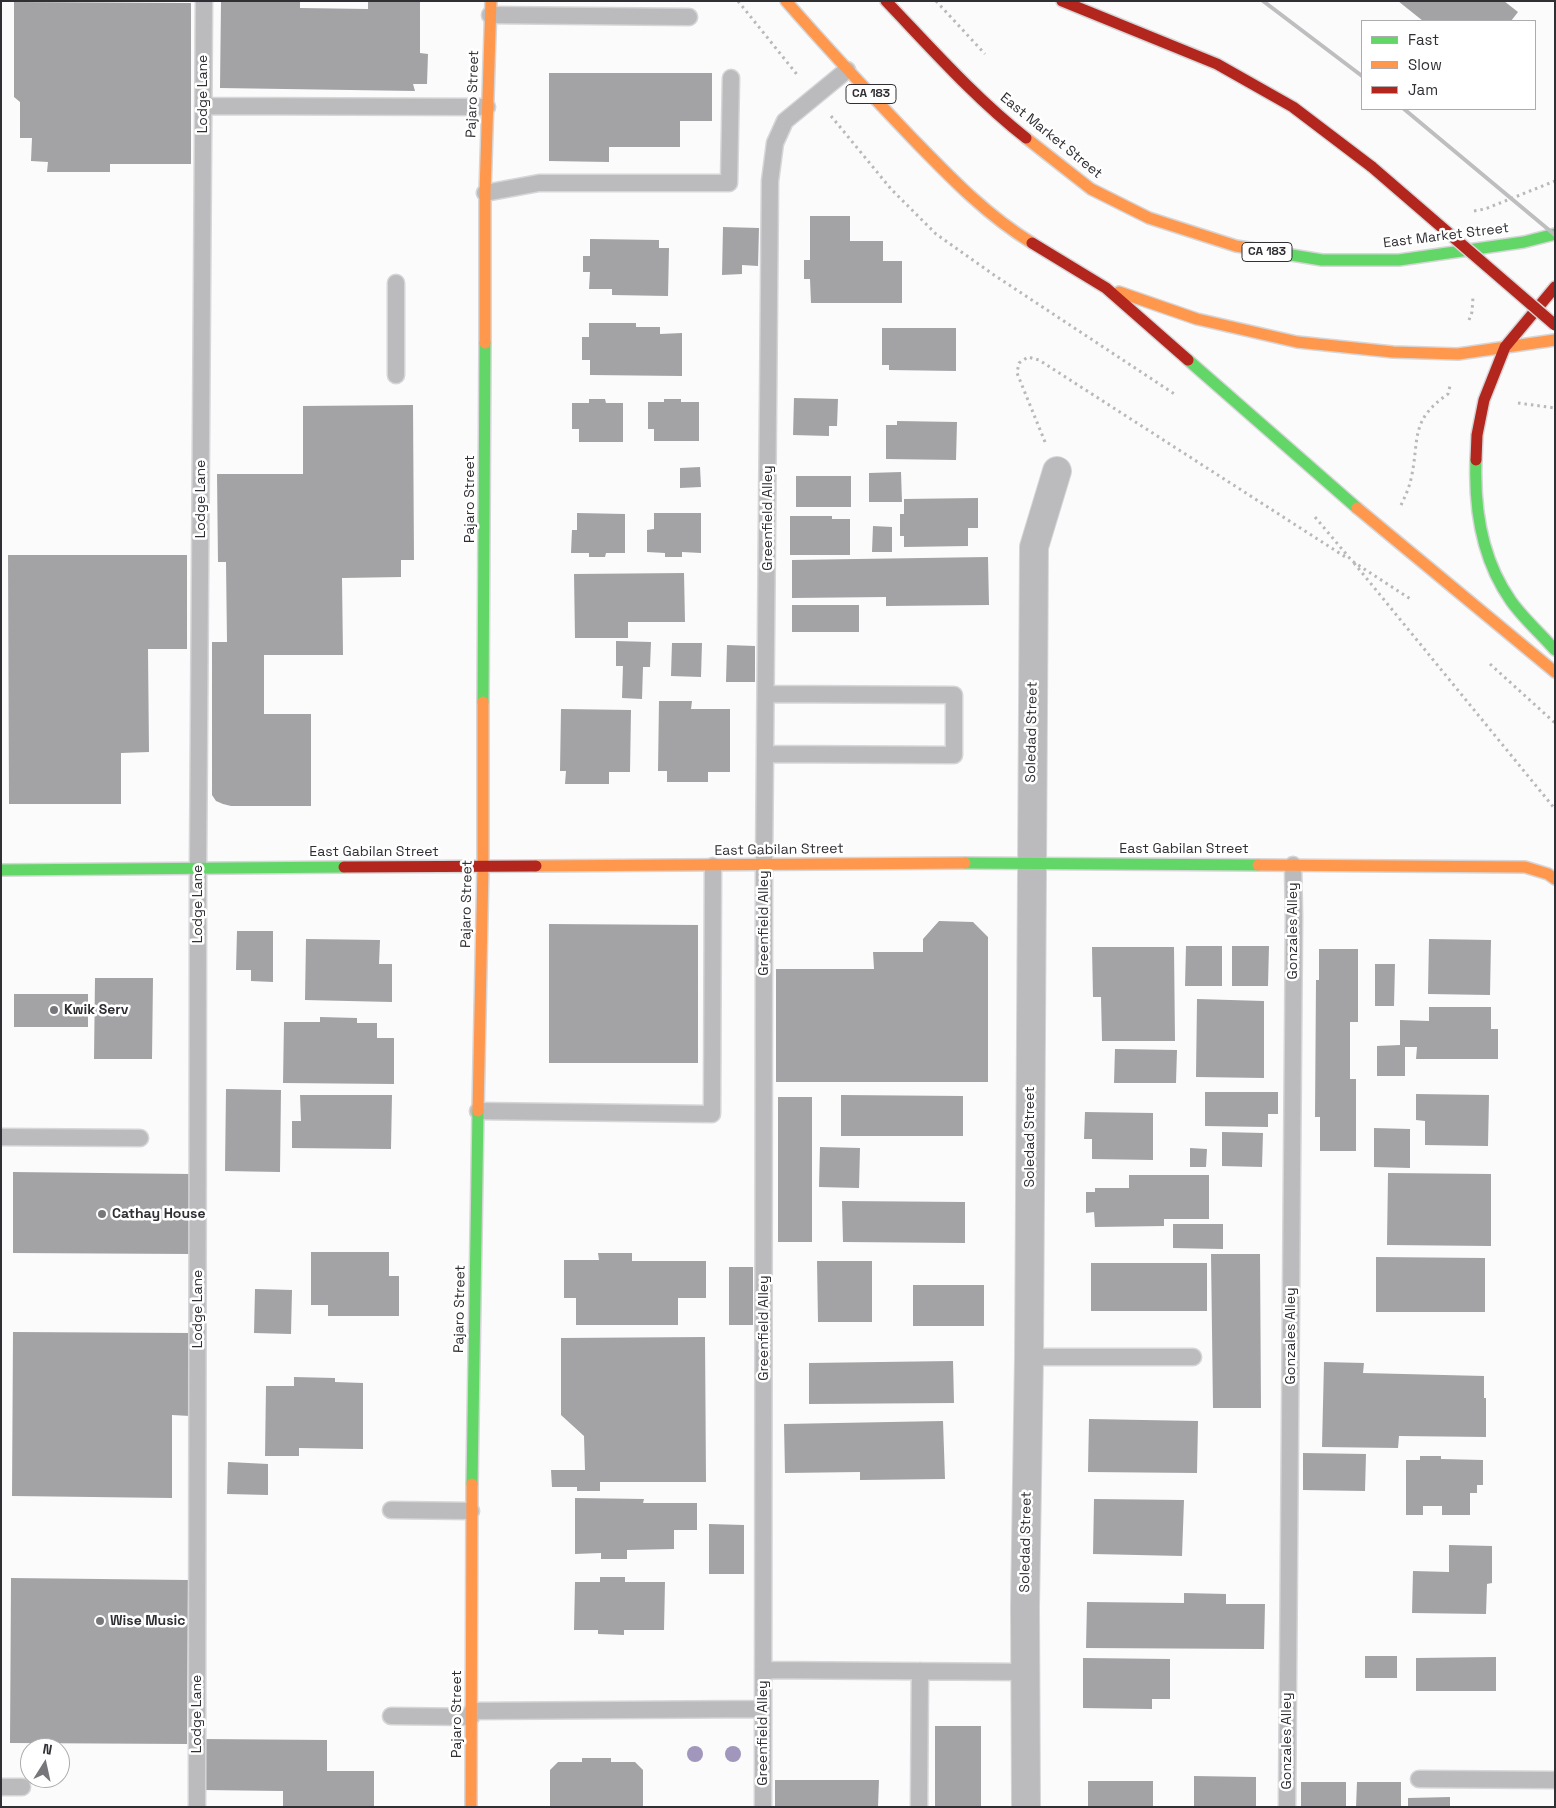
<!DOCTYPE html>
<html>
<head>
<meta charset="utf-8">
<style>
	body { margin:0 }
	#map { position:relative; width:1556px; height:1808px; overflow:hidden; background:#fbfbfc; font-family:"Space Grotesk",sans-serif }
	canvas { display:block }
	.frame { position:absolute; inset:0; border:2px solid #302f34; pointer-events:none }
	.legend { position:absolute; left:1361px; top:20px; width:175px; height:90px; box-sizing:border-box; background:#fff; border:1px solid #acacae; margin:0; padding:6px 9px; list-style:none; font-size:15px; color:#302f34 }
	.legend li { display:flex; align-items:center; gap:10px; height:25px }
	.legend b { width:25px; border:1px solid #acacae }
	.north { position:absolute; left:20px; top:1738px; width:50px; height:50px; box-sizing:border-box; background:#fff; border:1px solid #acacae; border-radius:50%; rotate:10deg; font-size:14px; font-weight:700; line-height:20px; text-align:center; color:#302f34 }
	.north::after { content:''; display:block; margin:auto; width:18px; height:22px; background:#77767a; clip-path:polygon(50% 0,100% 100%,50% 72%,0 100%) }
</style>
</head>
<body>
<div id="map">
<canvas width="1556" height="1808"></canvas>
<div class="frame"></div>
<ul class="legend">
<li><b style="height:6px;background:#63d668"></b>Fast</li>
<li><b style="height:6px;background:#ff974d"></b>Slow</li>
<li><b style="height:6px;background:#b3261e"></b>Jam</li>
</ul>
<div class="north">N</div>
</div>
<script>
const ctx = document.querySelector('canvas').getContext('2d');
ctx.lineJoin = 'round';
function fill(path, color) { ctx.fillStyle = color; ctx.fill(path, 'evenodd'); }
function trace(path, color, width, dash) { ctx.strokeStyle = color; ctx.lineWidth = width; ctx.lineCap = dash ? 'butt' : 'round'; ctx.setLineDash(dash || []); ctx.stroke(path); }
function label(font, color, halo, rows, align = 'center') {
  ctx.font = font + ' "Space Grotesk",sans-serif'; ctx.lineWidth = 5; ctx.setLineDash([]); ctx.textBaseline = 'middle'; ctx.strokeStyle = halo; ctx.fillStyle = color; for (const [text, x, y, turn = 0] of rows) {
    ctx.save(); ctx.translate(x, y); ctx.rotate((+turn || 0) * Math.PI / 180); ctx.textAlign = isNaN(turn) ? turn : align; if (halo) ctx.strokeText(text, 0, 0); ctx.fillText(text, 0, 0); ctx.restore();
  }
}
fill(new Path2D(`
	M221,1H300V8L368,9V1H420V53L428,54L427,84H413L415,91L220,88Z
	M1398,1H1504L1518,12L1511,21H1423Z
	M14,2L191,3V164H110V172H47L48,162L31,161L32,138H20V102L14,97Z
	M549,73H712V121H680V147H609V162L549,161Z
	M810,216H850V241H883V261H902V303H811L810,279H804V260H810Z
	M723,227L759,228L758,266L742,265V274L722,275Z
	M590,239L659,240V248H669L668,296L612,295V289H589L590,272H583V256H590Z
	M589,323H636V327H660V334L682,333V376L590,375V360H582V337H589Z
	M882,328H956V371L889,370V365H882Z
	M794,398L838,399L837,426H829V436L793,435Z
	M589,399H605L606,403H623V442H579V429H572V403H589Z
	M664,399H681V402H699V441H654V429H648V402H664Z
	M413,405L414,560H401V577L342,578L343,655H264V714H311V806H231L223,804L216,801L212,795V642H227L226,562H218L217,474H303V406Z
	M897,421L957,422L956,460L886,459V425H897Z
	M700,467L701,487L680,488V468Z
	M901,472L902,502H869V473Z
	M796,476H851V507H796Z
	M978,498V528H968V546L904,547V536H900V514H904V499Z
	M577,513L625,514V553H606L605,557H589V553H571L572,530H577Z
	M654,513H701V553L682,552V557H665V553L647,552V530L654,529Z
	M790,516H832V519H850V555H790Z
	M873,526L892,527V552H872Z
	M8,555H187V649H148L149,752L121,753V804H9Z
	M988,557L989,605L886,606V597L792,598V560Z
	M684,573L685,622H628V638H575L574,574Z
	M792,605H859V632H792Z
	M616,641L651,642L650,667H643L642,699L622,698L623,666H616Z
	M672,643H702L701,677L671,676Z
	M727,645L755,646V682H726Z
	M659,701H692L691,709H730V772H708V782H667V771H658Z
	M561,709L631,710L630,772H609V784H565L566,771H560Z
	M939,921L973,922L988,937V1082H776V969H874L873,952H923V939Z
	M549,924L698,925V1063H549Z
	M237,931H273V982L251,981V970H236Z
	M306,939L380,940L379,964H392V1002L305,1000Z
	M1429,939L1491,940L1490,995L1428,994Z
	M1186,946H1222V986H1185Z
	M1232,946H1269L1268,986H1232Z
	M1092,947H1174L1175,1041H1102L1101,997H1093Z
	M1319,949H1358V1022H1350V1079H1356V1151H1320V1117H1315L1316,980H1319Z
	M1375,964H1395L1394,1006H1375Z
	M95,978H153L152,1059H94Z
	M14,994H88V1027H14Z
	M1197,999L1264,1001V1078L1196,1077Z
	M1429,1007H1491V1029H1498V1059H1416L1417,1047H1405V1076H1377V1046L1400,1045V1020L1429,1021Z
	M320,1017L357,1018V1023H377V1038H394V1084L283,1083L284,1022H320Z
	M1115,1049L1177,1050L1176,1083H1114Z
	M226,1089L281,1090L280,1172L225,1171Z
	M1205,1092H1278V1114H1268V1127L1205,1126Z
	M1416,1094L1489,1095L1488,1146L1425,1145V1121L1416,1120Z
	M300,1095H392L391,1149L292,1148V1121H301Z
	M841,1095L963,1096V1136H841Z
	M778,1097H812V1242H778Z
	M1085,1112L1153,1113V1160L1092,1159V1139H1084Z
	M1374,1128L1410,1129V1168L1374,1167Z
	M1222,1132L1263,1133L1262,1167L1222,1166Z
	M820,1147L860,1148L859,1188L819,1187Z
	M1190,1148L1207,1149L1206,1167H1190Z
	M13,1172L191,1174V1254L13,1253Z
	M1388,1173L1491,1174V1246L1387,1245Z
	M1129,1175H1209V1219H1164V1226L1095,1227L1094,1212L1086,1213V1192H1095V1188H1129Z
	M842,1201L965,1202V1243L843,1242Z
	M1173,1224H1223V1249L1173,1248Z
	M311,1252H389V1276H399V1316H328V1305H311Z
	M598,1253H632V1261H706V1298H678V1325H576V1298H564V1260H599Z
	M1211,1254H1260L1261,1408H1213Z
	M1376,1257L1485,1258V1312H1376Z
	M817,1261H872V1322H818Z
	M1091,1263H1207V1311H1091Z
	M729,1267H753V1325H729Z
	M913,1285H984V1326H913Z
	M255,1289L292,1290L291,1334L254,1333Z
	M13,1332L190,1333V1416L172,1415V1498L12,1496Z
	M705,1337L706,1482H600V1491H577V1487H552L551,1470H585L584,1436L561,1415V1338Z
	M953,1361L954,1403L809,1404V1363Z
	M1324,1362L1364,1363L1363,1373L1484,1376V1398H1486V1437L1399,1436L1398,1448L1322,1447Z
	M294,1377L335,1378V1382L363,1383V1449L299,1448V1456H265L266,1386H294Z
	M1089,1419L1198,1421L1197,1473L1088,1472Z
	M943,1421L945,1479L860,1480V1472L785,1473L784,1424Z
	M1303,1453L1366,1454L1365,1491L1303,1490Z
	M1420,1456H1441V1459L1483,1460V1485H1477V1493H1470V1515H1442V1506H1423V1515H1406V1460H1420Z
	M228,1462L268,1464V1495L227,1494Z
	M575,1498L644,1499L643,1503H697V1530H674V1549L627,1550V1559H601V1553L575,1554Z
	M1094,1499L1184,1500L1182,1556L1093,1554Z
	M709,1524L744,1525V1574H709Z
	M1449,1545L1492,1546V1583L1487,1584L1486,1614L1412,1613L1413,1571L1449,1572Z
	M600,1577H625V1582H665L664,1630H624V1635L598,1634V1630H574L575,1582H600Z
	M11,1578L188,1580L187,1744L10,1743Z
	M1184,1593L1226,1594V1604H1265L1264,1649L1086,1648L1087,1602L1184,1603Z
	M1365,1656H1397V1678H1365Z
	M1496,1657V1691H1416V1658Z
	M1083,1658L1170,1659V1699H1152V1709L1083,1708Z
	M935,1726H981V1807H935Z
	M203,1739L327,1740V1771H374V1807H283V1791L203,1790Z
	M582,1758H611V1762H635L643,1770V1807H550V1770L558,1762H582Z
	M1194,1776L1256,1777V1807H1194Z
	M775,1780H879L878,1807H775Z
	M1088,1781H1153V1807H1088Z
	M1301,1782H1346V1807H1301Z
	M1357,1782H1401V1807H1356Z
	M1450,1797V1807H1408V1798Z`), '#a3a2a5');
const lane = new Path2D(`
	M490,15L689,17
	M203,106L487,107
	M485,193L539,183H729L731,78
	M396,375V283
	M765,754L954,755V695L766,694
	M478,1111L712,1114L713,866
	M1,1137L140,1138
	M1029,1357H1193
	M391,1510L471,1511
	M763,1670L1024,1672
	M472,1711L763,1709
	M391,1716L471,1717
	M1419,1779L1555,1780
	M1,1787H22
	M197,1807L198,868L204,1
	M763,1807L764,866L770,181L775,143L785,121L847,70
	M919,1807L920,1671
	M1287,1807L1294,918L1293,865`);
const street = new Path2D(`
	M1026,1807L1025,1607L1029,1357L1034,547L1057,471`);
const fast = new Path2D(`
	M1255,249L1322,260H1399L1524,242L1555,234
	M1188,360L1357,508
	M1476,460C1474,510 1482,560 1511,601C1523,618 1541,634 1555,650
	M483,702L485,343
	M965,863L1258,865
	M1,870L344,867
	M472,1484L478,1111`);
const slow = new Path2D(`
	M786,1C827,48 869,93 912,138C949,176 986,215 1032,243
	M1026,138L1091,189L1149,218L1236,246L1255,249
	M1119,292L1197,319L1297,342L1393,352L1458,354L1555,340
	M485,343V193L491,1
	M1357,508L1555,672
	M1258,865L1525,867L1548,874L1555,879
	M536,866L965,863
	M478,1111L483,867V702
	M471,1807L472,1484`);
const jam = new Path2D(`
	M886,1C931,48 975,98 1026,138
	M1062,1L1217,64L1293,107L1372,167
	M1032,243L1106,288L1188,360
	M1476,460L1477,435L1484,400L1505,347L1555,287
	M344,867L536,866`);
trace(lane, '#d6d6d8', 19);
trace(street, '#d6d6d8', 30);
trace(fast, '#d6d6d8', 14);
trace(slow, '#d6d6d8', 14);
trace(jam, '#d6d6d8', 14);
trace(new Path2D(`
	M738,1L799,77
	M936,1L985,54
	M831,116L891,189L936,234L994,275L1176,395
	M1474,211L1485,209L1555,181
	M1469,320L1472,312L1473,297
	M1518,403L1555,408
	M1045,442L1017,373L1019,363L1028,357L1039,360L1347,558
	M1401,505C1405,497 1409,488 1411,479C1420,439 1409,421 1448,394L1450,386
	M1315,517L1352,561L1412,600
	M1354,563L1555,809
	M1490,664L1555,723`), '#b9b9ba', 3, [2.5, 4]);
trace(lane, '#bbbbbd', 16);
trace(street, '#bbbbbd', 28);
trace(fast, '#63d668', 11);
trace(slow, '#ff974d', 11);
trace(jam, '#b3261e', 11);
trace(new Path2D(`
	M1263,1L1362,76
	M1404,109L1555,235`), '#bebec0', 4);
const jamBridge = new Path2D(`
	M1372,167L1555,325`);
trace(jamBridge, '#d6d6d8', 14, []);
trace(jamBridge, '#b3261e', 11);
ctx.fillStyle = '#a196bb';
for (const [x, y] of [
	[695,1754],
	[733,1754]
]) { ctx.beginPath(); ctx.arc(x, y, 8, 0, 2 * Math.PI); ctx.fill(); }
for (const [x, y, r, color] of [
	[54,1010,5,"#77767a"],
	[102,1214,5,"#77767a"],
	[100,1621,5,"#77767a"]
]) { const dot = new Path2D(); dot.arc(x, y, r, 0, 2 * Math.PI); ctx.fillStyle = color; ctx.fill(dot); trace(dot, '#fff', 2); }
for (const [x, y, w] of [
	[871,94,50],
	[1267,252,50]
]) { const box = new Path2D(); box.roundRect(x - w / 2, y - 9.5, w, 19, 4); ctx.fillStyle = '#fff'; ctx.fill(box); trace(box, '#302f34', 1); }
label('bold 12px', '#302f34', null, [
	["CA 183",871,94],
	["CA 183",1267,252]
]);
label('14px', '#302f34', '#fff', [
	["Lodge Lane",203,94,-90],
	["Pajaro Street",473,94,-88],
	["East Market Street",1051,136,39],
	["East Market Street",1446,236,-7],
	["Lodge Lane",201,499,-90],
	["Pajaro Street",470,499,-90],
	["Greenfield Alley",768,518,-90],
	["Soledad Street",1032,732,-89],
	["East Gabilan Street",1184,849],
	["East Gabilan Street",779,850,-1],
	["East Gabilan Street",374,852],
	["Lodge Lane",198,904,-90],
	["Pajaro Street",467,904,-89],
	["Greenfield Alley",764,923,-90],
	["Gonzales Alley",1293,931,-90],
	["Soledad Street",1030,1137,-90],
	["Lodge Lane",198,1309,-90],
	["Pajaro Street",460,1309,-89],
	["Greenfield Alley",764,1328,-90],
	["Gonzales Alley",1291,1336,-90],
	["Soledad Street",1026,1542,-89],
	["Lodge Lane",197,1714,-90],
	["Pajaro Street",457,1714,-90],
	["Greenfield Alley",763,1733,-90],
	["Gonzales Alley",1287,1741,-90]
]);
label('bold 14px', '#302f34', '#fff', [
	["Kwik Serv",64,1010],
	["Cathay House",112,1214],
	["Wise Music",110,1621]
], 'left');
</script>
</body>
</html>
